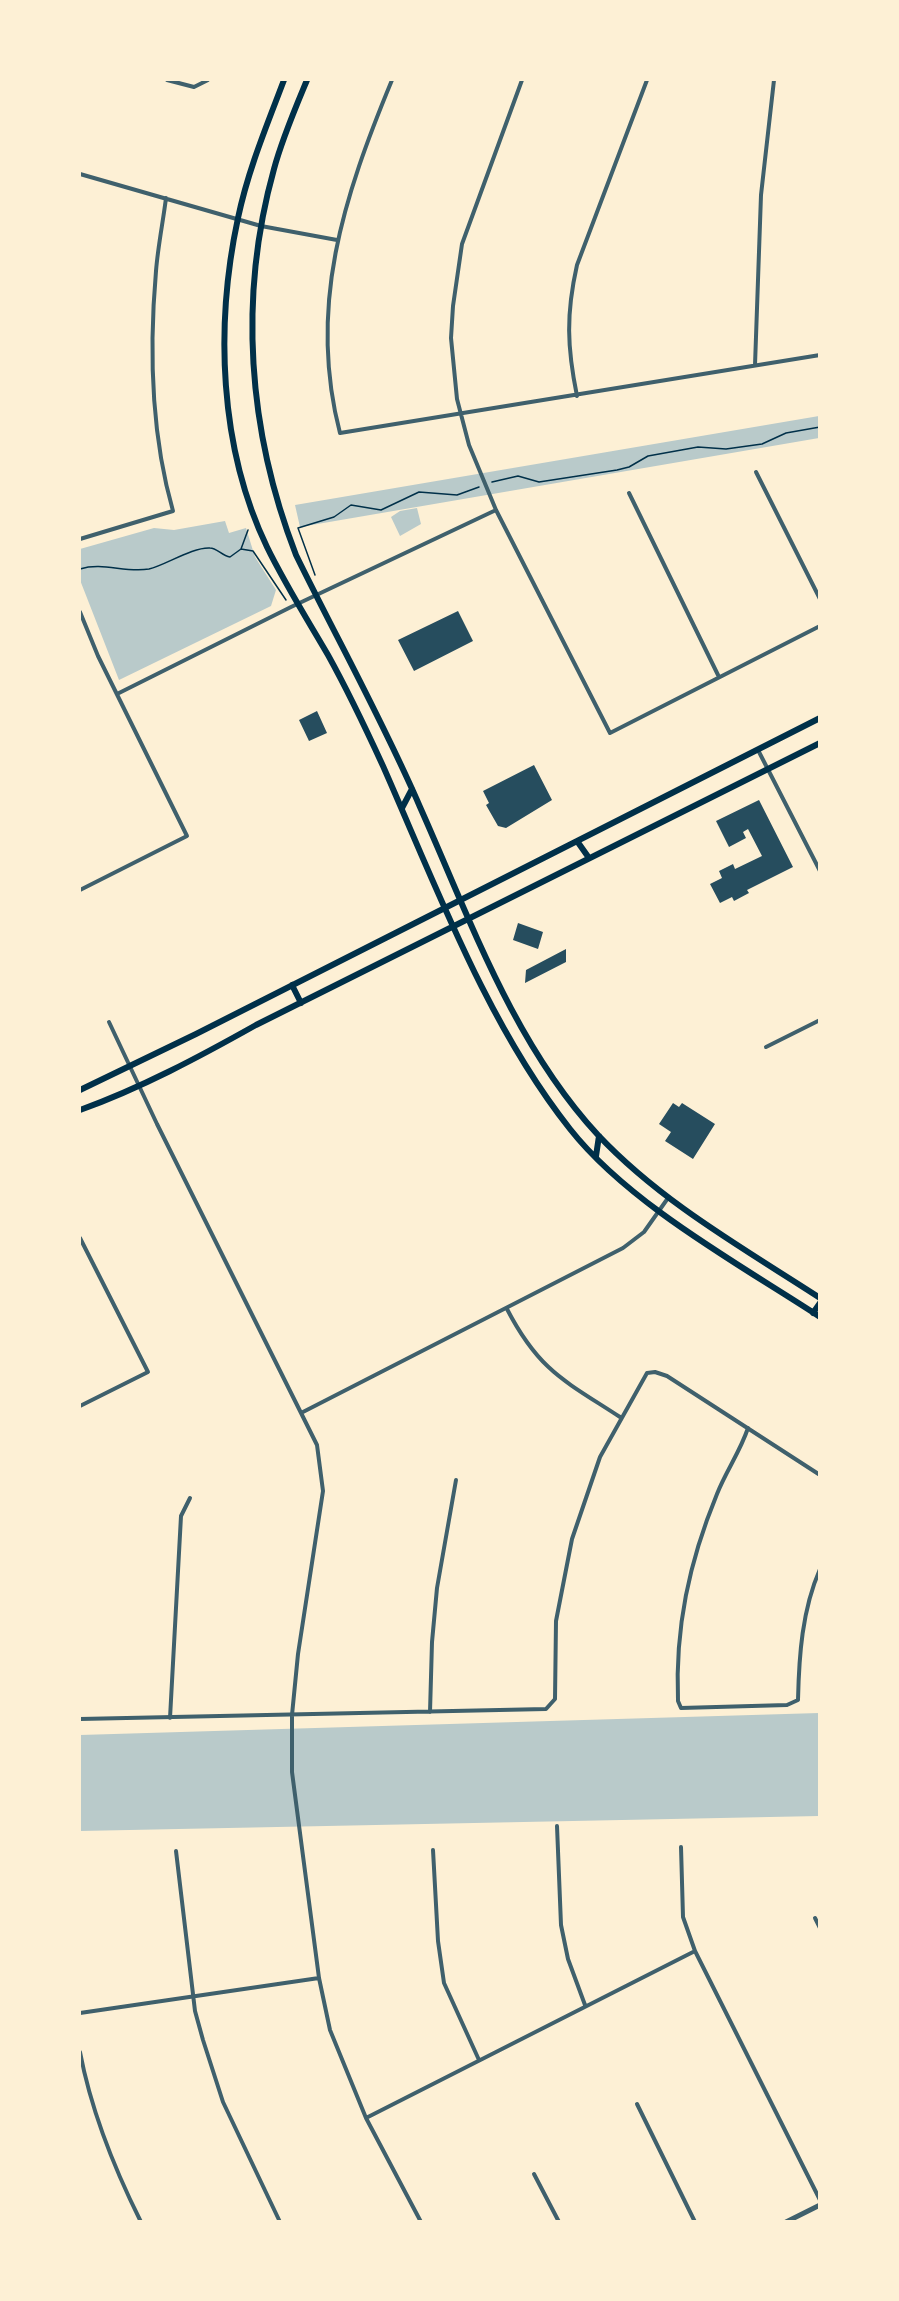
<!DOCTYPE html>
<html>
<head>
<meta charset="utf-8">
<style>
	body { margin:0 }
	#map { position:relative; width:899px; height:2301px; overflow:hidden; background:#fdf0d5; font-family:Manrope,sans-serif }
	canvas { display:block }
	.frame { position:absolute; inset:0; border:81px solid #fdf0d5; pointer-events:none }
</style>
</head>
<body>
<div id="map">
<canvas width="899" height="2301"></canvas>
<div class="frame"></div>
</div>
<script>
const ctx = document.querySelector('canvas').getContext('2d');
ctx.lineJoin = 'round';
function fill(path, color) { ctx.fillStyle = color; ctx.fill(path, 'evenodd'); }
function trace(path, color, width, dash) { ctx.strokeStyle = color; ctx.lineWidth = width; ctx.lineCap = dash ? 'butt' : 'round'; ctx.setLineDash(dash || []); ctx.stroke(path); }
fill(new Path2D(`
	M819,416V438L300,527L295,505Z
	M417,508L421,524L400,536L391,517L400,511Z
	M225,521L229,533L246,528L255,557L276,590L271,606L119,680L80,580V549L154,528L174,530Z
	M819,1713V1816L80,1831V1735Z`), '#b9caca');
fill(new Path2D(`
	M458,611L473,641L414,671L398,640Z
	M317,711L327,733L309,741L299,720Z
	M534,765L552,800L506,828L498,826L486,805L489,803L483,791Z
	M759,800L793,867L747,890L749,893L734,901L732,897L720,903L710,884L722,878L719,871L733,864L735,869L762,856L748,829L743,832L746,838L729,847L716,821Z
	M518,923L543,932L538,949L513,940Z
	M566,949V962L525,983L526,970Z
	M673,1103L679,1107L682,1103L715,1124L693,1159L665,1141L671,1132L659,1124Z`), '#264d5e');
trace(new Path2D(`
	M492,482L518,476L539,482L617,470L629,467L648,456L698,447L726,449L762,444L786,433L820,427
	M241,549L253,551L286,600
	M80,569C103,562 125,573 149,569C166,565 192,547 210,548C217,548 222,556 230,557L241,549L248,530
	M315,575L298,528L334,517L351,505L381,510L419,492L457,495L479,487`), '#003049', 1.5);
trace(new Path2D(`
	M167,80L194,87L208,80
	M392,80C344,196 307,307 340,433L820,355
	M522,80L462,244L453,306L451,338L457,399L469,445L496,510L610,733L820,626
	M80,174L261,226L337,240
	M755,365L761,195L774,80
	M577,396C567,347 566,314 577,265L647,80
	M756,472L820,599
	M629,493L719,677
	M80,539L173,511C151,434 149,351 156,271C158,246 163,222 166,198
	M80,612L98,656L187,836L80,890
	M117,694L291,607L496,510
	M758,750L820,871
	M109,1022L157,1124L317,1445L323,1491L298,1654L292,1715V1772L319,1978L330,2030L366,2118L421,2222
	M766,1047L820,1020
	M80,1238L148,1372L80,1406
	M507,1309C539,1371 565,1381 620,1417
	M301,1413L623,1248L644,1232L668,1198
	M748,1428C740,1452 726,1471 717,1494C689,1562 675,1628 678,1701L681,1708L787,1705L798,1700C799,1656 802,1610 820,1569
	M430,1712L432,1642L437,1588L456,1480
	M170,1718L181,1516L190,1498
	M80,1719L546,1709L555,1699L556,1621L572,1539L600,1457L647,1373L655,1372L667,1376L820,1475
	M557,1826L561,1925L568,1959L585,2005
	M681,1847L683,1917L695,1951L820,2200
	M433,1850L438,1941L444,1983L479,2060
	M176,1851L195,2011L203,2040L223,2102L280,2222
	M815,1918L820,1928
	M80,2013L319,1978
	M80,2052C91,2110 114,2168 141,2222
	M637,2104L695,2222
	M366,2118L695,1951
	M534,2174L559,2222`), '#3f606c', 4);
trace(new Path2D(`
	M786,2222L820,2205`), '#3f606c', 5);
trace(new Path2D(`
	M284,80C267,125 248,170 238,218C215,325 219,447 267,547C285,584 307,619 328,655C348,691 366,729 383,766C436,886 488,1026 570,1129C629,1204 739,1264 820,1317
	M307,80C295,109 282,139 274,169C238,298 248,431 296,555C337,639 383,721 420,807C470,919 513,1043 598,1135C661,1202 743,1248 820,1298
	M402,808L412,789
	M577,841L589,858
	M292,985L301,1003
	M80,1090L196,1034L820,718
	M80,1110C141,1088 199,1057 256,1025L820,743
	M596,1156L599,1136
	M813,1313L820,1303`), '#003049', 6);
</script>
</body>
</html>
